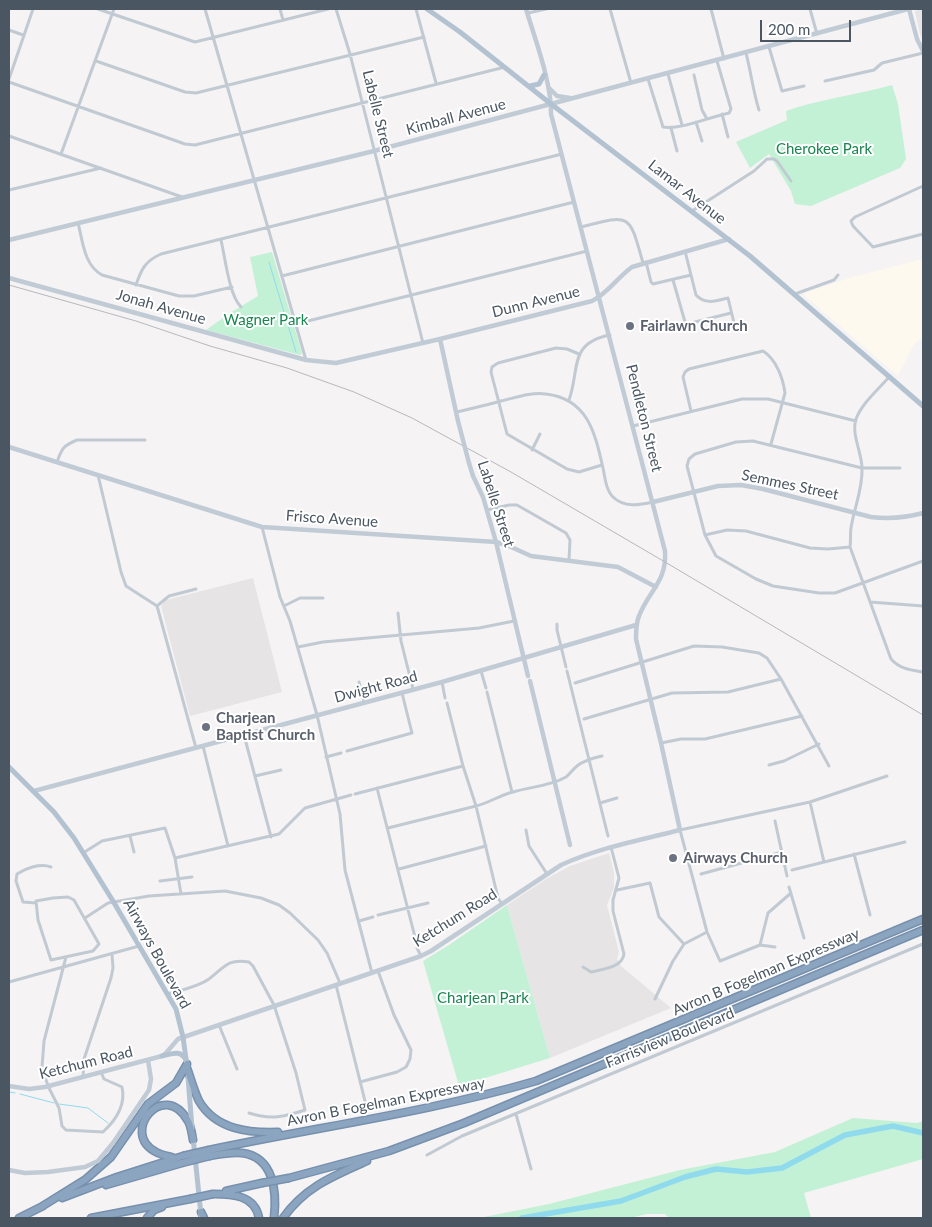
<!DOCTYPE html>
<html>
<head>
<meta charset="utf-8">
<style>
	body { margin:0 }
	#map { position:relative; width:932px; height:1227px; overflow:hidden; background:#f5f3f3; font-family:Lato,sans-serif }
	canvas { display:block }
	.frame { position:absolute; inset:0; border:10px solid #4a5661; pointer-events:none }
	.scale { position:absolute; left:760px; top:20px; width:91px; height:22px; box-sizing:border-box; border:2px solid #4a5661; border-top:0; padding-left:6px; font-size:15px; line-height:18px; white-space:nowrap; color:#4a5661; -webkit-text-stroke:4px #fff; paint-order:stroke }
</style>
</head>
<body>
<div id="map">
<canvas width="932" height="1227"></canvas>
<div class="frame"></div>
<div class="scale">200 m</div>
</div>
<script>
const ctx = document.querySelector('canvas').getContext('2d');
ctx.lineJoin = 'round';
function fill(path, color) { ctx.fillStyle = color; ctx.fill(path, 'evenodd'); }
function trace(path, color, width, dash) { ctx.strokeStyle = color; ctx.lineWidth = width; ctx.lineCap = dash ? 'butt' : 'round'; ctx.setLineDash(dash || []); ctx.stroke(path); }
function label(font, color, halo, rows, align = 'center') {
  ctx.font = font + ' Lato,sans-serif'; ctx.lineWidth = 4; ctx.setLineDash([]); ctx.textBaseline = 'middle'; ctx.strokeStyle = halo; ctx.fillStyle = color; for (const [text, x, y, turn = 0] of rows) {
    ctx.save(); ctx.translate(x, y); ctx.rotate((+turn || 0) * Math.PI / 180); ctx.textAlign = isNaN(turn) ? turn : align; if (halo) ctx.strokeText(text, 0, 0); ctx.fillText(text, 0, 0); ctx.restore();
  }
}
fill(new Path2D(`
	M923,259V339L916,342L912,348L898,376L804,295L807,292L849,278Z`), '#fdf9ef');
fill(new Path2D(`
	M923,9V40L920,34L915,11Z
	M253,578L282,692L190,716L161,606L166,600Z
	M609,853L614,873V888L607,905L619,952L617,959L621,966L671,1008L550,1058L507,905L546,879L570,866Z`), '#e6e4e5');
fill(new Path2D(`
	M892,85L898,104L906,159L900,168L811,206L795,204L791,191L769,154L750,168L736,142L787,120L786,111C820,99 857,95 892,85Z
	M272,252L302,353L300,355L206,330L230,313L258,296L250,257Z
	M507,905L550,1058L459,1086L423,961L449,945Z
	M853,1118L917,1123L923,1121V1159L804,1193L811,1218H669L665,1214H647L630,1218H479L549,1204L680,1170L775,1152Z`), '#c3f1d5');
trace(new Path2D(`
	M269,262L296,352
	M9,1092L15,1093
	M20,1094L54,1103
	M59,1104L88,1108L108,1123`), '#90daee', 1);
trace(new Path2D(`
	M522,1218L621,1201L685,1177L716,1169L747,1172L782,1168L845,1135L893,1126L923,1133`), '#90daee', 5.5);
const highway = new Path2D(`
	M187,1068C191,1079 194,1091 199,1101C216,1130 249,1133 278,1132
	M209,1150C318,1127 429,1112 536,1081L923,919
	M210,1156C221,1154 231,1152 242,1153C274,1157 277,1192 274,1218
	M174,1158C168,1156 161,1155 156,1152C119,1133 164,1078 188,1121C191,1126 192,1134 193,1140
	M289,1178L389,1151L464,1123L923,930
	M106,1185L182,1163
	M226,1191L262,1183
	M213,1194C232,1194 255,1195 259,1218
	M62,1198L117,1177L183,1156
	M41,1207L86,1179L111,1157L148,1104L176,1083L187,1064
	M201,1212L204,1218
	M19,1218L43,1206
	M91,1218L190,1199
	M147,1218L154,1210L162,1207
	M283,1218C305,1187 333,1176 367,1161`);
trace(highway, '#7690ad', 9);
trace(new Path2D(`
	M98,9L195,42L328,9
	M205,9L306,360
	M280,9L283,20
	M336,9L350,54L423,343
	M416,9L436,83
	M610,9L631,83
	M711,9L724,59
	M810,9L817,34
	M528,13L546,9
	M9,30L23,35
	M769,47L782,91L804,86
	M746,53C751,72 753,91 759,110
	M96,61L185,92L196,93L424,37
	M668,74L682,125
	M694,75L702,110L707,119
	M9,79L33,9
	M648,79L663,127C681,130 709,117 729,113L731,109L717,61
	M825,81L874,70L882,63L923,53
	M9,82L185,144L195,145L505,67
	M722,114L728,137
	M696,122L702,141
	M671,128L677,151
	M9,136L182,197
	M61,154L114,9
	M923,186L855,217L851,221L853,226L873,247L923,234
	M9,190L101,168
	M692,211L754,171L767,159H774L777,161L791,181
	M78,223C83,242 84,265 102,275L179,296H194L232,287
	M581,227C631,214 629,213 643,263
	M221,240C225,257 229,295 241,307
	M685,251L696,295C705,305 716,301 728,298L735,327
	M646,262L651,282L653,284L691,275
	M282,276L574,202
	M673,280L685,322L687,324L731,313
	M136,285C141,270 145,261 161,254L562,154
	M795,294L834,280L838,275
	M296,324L587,251
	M579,354L567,349L556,348L498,363L492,367L491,372L507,434L567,469L579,472L602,465
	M889,377C878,390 862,403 856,419C851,434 862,453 862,468C863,489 854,508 851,528C850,534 851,541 850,547L891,659C900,669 910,670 923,672
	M569,400C580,370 568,343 610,335
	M691,411L683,377L685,372L689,369L763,351C776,359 783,378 785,393L771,444
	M456,412C471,409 486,405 501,401C515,398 530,392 546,394C588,399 595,433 603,468C605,478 606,490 613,497C624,508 640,505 653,502
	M633,426L742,399H768L856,421
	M532,450L540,434
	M57,462C62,448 63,446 77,440H145
	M900,468H862L753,441L736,442L695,454L689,459L687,466L705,535L716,556L756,579L773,586L819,593H835L923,561
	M98,475L121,572L126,586L157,606L196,748
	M487,510L509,505H517L566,533L570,540L569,560
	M262,527L280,597L290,621L317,715L340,814L345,870L372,973
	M705,535L727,530L746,531L810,548L828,549L850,547
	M870,602L923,606
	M157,606L169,596L196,589
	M284,606L300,598H323
	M398,613L401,641L413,689
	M557,624V630L566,667
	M298,647L323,642L479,628L514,621
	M481,671L486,688
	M567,671L608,836
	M359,682L364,702
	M442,682L445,698
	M575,683L694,646L722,647L759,653L767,658L781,679L829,766
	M487,692L512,792
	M447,703L463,766L476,806L498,898L502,904
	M584,719L672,693L728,692L781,679
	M244,735L271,837
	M661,743L681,739H705L802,716
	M203,746L228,846
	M347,751L412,733L402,693
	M326,757L341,753
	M769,765L784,761L819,744
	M255,776L281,770
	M377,788L417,945
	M355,794L463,766
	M810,802L824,862
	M600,803L617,798
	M775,821L787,876
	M388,828L476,806C489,803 500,795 513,792C529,787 551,786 566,777C570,774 573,769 577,766C584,760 594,758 602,756
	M526,830L529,846L547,874
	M130,836L134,852
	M83,853L102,841L165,828L175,858L181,894
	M854,854L870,915
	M175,858L279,834L305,808L351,795
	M399,869L486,846
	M792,870L905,842
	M701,874L782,852
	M160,881L192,877
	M789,887L804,938
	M617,890L650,883L659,917L684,944
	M791,893L768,913L760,945L720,961L707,932L680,830L810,802L887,776
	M68,897L74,900L99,944L93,951L51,960L38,920L36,901L53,898Z
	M36,903L23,902L16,881L17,874C26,868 40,863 51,867
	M378,915L428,903
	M85,918L108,903L149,896L225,891L261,898L279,905L290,913L318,940L327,953L340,983
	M359,921L373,917
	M760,945L775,947
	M417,948L421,956
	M66,957L44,1041L42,1067L48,1086L59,1108L62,1126L66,1130L103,1132C115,1121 126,1105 122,1087L104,1079L101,1072
	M583,967L591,972C602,969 622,968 624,954L613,911V900L619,878L611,847
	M9,982L139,946
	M336,985L365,1101
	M168,994C181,990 198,987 209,979C224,968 227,958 249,962L253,966L274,1005L296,1073L305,1110C284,1117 271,1120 249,1113
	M655,999L673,961L684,944L707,932
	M219,1025L237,1069
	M83,1077L84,1059L111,978L113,968L112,954
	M360,1082L397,1072L406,1067L410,1059L411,1050L394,1015L378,971
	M516,1114L531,1169
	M427,1155L462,1136L923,944`), '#c1cad2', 3);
trace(new Path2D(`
	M909,9L917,39L923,51
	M549,88L557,96L570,98
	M9,240L374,151L908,9
	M9,278L306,360L336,363L440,339L592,301C607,294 618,277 632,267L729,239
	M440,339L458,421
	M9,447L262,527L496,542L509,546L531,556L618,567L656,587
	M469,463L473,476L483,497L496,542L528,676
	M653,502L718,486L741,485L763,489L871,517C889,519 905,518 923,513
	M530,681L570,845
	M34,791L442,682L636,625
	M9,1086L29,1089L45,1087L162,1056L166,1053L178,1039L421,956L431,951L561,865C598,848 640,840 680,830L661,743L636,639C636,631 636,623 639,616C649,590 667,582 665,551L551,114C552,84 535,39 526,9
	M9,1170L25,1173L48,1172L85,1167L98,1161L113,1143L149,1090L151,1079L148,1060`), '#c1cbd6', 4.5);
trace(new Path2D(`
	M427,9L460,32L551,104L750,256L923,406
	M530,86L539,84L544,75
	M9,767L54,812L74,838L113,901L176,1009L183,1037L187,1066
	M162,1056C172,1054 180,1049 186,1060
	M188,1077L192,1128
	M193,1137L201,1215`), '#b3c2d1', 5);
trace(highway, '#8ba5c1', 6);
trace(new Path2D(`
	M9,285L136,321L210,346L287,368L354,392L412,418L511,472L665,562L923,715`), '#b5b8bd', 1);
const highwayBridge = new Path2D(`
	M183,1156L209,1150
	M182,1163L210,1156
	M262,1183L289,1178
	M190,1199L213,1194`);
trace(highwayBridge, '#7690ad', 9, []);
trace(new Path2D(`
	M458,421L469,463`), '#c1cbd6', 4.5);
trace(highwayBridge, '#8ba5c1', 6);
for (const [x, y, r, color] of [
	[630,326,5,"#6b7280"],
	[206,727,5,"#6b7280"],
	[673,858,5,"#6b7280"]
]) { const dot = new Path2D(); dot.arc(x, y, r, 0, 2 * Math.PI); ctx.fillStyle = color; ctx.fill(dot); trace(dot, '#fff', 2); }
label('15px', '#4a5661', '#fff', [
	["Labelle Street",378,114,76],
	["Kimball Avenue",456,117,-15],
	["Lamar Avenue",687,192,38],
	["Dunn Avenue",536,302,-14],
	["Jonah Avenue",161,307,16],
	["Pendleton Street",644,418,76],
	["Semmes Street",790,485,12],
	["Labelle Street",496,504,72],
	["Frisco Avenue",332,519,4],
	["Dwight Road",376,687,-15],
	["Ketchum Road",455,918,-32],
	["Airways Boulevard",157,954,61],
	["Avron B Fogelman Expressway",766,972,-23],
	["Farrisview Boulevard",670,1038,-22],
	["Ketchum Road",86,1063,-14],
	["Avron B Fogelman Expressway",386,1102,-11]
]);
label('15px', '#17864f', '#fff', [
	["Cherokee Park",824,149],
	["Wagner Park",266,320],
	["Charjean Park",483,998]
]);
label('bold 15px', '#5b616d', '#fff', [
	["Fairlawn Church",640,326],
	["Charjean",216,718],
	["Baptist Church",216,735],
	["Airways Church",683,858]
], 'left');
</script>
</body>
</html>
